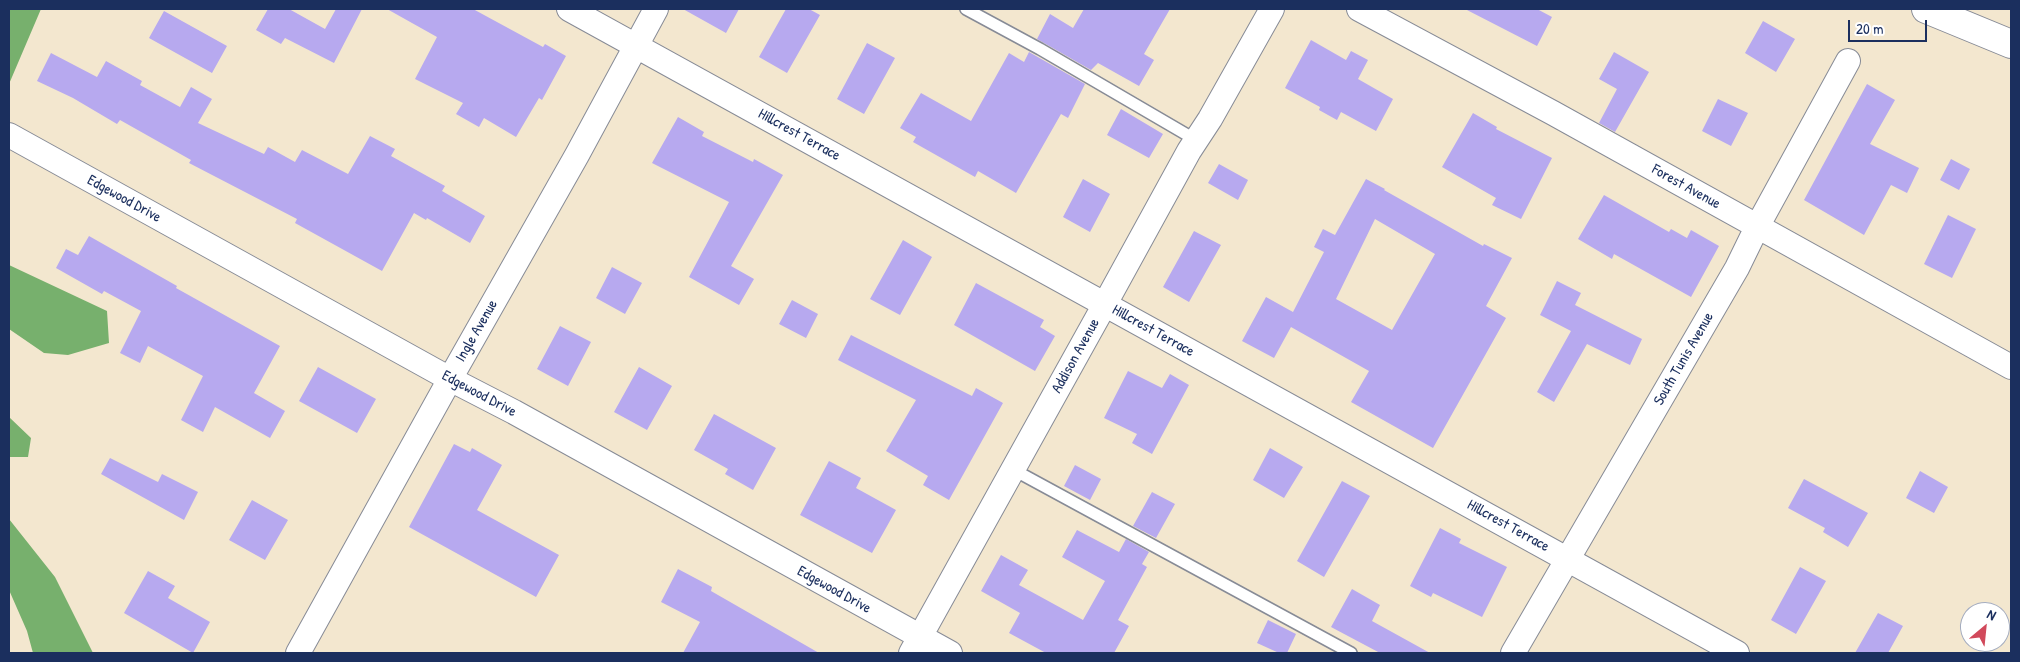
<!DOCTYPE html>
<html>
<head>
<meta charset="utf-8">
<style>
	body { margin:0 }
	#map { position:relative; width:2020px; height:662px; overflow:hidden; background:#f3e7cf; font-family:"Patrick Hand",sans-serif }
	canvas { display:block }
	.frame { position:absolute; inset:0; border:10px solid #1b2f5e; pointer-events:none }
	.north { position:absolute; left:1960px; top:602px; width:50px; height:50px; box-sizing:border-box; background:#fff; border:1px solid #a4acbf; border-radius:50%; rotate:28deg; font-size:14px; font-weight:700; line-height:20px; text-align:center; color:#1b2f5e }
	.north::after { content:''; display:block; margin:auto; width:18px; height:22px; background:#d1495b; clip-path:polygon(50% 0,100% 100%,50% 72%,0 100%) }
	.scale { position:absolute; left:1848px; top:20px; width:79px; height:22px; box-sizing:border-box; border:2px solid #1b2f5e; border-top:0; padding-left:6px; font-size:15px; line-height:18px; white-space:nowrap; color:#1b2f5e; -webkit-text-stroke:4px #fff; paint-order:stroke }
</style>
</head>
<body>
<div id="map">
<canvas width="2020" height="662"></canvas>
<div class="frame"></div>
<div class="north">N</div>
<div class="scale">20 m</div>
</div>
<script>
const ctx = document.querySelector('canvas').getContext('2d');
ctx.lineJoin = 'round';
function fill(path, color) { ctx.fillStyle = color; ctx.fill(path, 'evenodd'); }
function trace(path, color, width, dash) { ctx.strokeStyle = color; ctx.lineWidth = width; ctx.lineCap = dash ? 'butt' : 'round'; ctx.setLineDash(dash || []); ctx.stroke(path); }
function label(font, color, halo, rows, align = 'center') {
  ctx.font = font + ' "Patrick Hand",sans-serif'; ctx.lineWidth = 4; ctx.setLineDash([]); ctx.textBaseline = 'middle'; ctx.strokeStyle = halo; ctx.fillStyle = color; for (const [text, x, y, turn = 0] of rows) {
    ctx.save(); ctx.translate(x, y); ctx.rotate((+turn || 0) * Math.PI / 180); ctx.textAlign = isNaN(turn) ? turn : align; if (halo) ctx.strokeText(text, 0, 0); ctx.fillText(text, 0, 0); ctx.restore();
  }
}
fill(new Path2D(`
	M9,9H41L9,84Z
	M9,265L107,311L109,343L68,355L44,353L9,329Z
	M9,417L31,438L28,457H9Z
	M9,519L55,577L93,653H33L27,631L9,590Z`), '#77b06d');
fill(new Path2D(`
	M268,9H289L325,29L336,9H362L334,63L285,38L281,44L256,30Z
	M387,9H473L543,47L545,44L566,56L542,100L539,98L516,137L484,118L479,127L456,114L463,103L415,79L437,37Z
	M683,9H739L726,33Z
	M786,9H809L820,15L787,73L759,57Z
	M1084,9H1170L1144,54L1154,60L1139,86L1098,63L1091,70L1037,39L1050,14L1073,28Z
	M1465,9H1537L1552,17L1537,46Z
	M164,11L227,46L212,73L149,38Z
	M1763,21L1795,39L1776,72L1745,53Z
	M1311,40L1346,60L1351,51L1368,60L1358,79L1393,99L1376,131L1341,112L1337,120L1319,110L1320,107L1285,88Z
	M867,43L895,58L864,114L837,99Z
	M1029,52L1085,84L1068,118L1061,114L1016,193L978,171L975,177L913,142L916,137L900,128L921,93L971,121L1009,53L1024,62Z
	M1614,52L1649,72L1615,132L1599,123L1617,89L1599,79Z
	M51,53L97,77L106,61L142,81L140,85L180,107L191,87L212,99L198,123L264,154L268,147L295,162L302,150L348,174L370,136L395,149L391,156L445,186L442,191L485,216L470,243L427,218L426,220L414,213L382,271L295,223L297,219L189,163L191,160L120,120L117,124L73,98L37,81Z
	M1867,84L1895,100L1870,144L1919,168L1907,193L1891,185L1864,235L1804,200Z
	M1718,99L1748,113L1731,146L1702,131Z
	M1121,109L1163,134L1149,158L1107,135Z
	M1473,113L1497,127L1496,129L1552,158L1521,219L1492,205L1496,198L1442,167Z
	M678,117L704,132L702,136L753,162L754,159L783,175L731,266L754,279L739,305L689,277L729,202L652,163Z
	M1951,159L1970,169L1959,190L1940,180Z
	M1219,164L1248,180L1238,200L1208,183Z
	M1083,179L1110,194L1090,232L1063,217Z
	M1366,179L1385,189L1384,190L1483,246L1484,244L1512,258L1486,306L1506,318L1433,448L1351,402L1369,371L1291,327L1274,358L1242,341L1266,297L1293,312L1324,252L1314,247L1323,229L1335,235ZM1375,219L1435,254L1392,330L1336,299Z
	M1604,195L1669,232L1671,229L1687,238L1691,230L1719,246L1691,297L1614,254L1612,259L1578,239Z
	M1948,215L1976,229L1952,278L1924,264Z
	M1194,231L1221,245L1189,302L1163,287Z
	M89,236L177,286L176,288L280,346L254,393L285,411L270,438L215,407L203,432L181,420L203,376L148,346L140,363L120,353L141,311L104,291L102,294L56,268L66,249L78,255Z
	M903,240L932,257L900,315L870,299Z
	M612,267L642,283L625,314L596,298Z
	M1557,281L1581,293L1575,305L1642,339L1630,365L1587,344L1554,402L1537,392L1571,331L1540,315Z
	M976,283L1044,320L1040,327L1055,336L1035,371L954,325Z
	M792,300L818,314L806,338L779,324Z
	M560,326L591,342L568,386L537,369Z
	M851,335L972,396L976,388L1003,403L949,500L923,485L928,476L886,451L916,400L838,360Z
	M318,367L376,399L357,433L299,401Z
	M639,367L672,386L647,430L614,412Z
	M1128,371L1162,388L1170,374L1189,385L1152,454L1132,443L1137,434L1104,418Z
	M714,414L776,448L753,490L725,474L728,469L694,450Z
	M454,444L470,452L472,448L502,465L477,510L559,555L536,597L409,527Z
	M1270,448L1303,467L1284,498L1253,480Z
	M110,458L158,482L162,474L198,492L184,520L101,474Z
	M829,461L861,478L856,488L896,510L872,553L800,515Z
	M1075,465L1101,479L1090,500L1064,486Z
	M1920,471L1948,487L1934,513L1906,498Z
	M1804,479L1868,513L1848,547L1823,532L1825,528L1788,508Z
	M1342,481L1370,496L1324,577L1297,561Z
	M1152,492L1175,504L1156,538L1133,526Z
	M252,500L288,520L265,560L229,540Z
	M1440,528L1461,539L1459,543L1507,567L1482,617L1433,593L1431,597L1410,586Z
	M1077,530L1119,552L1126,539L1149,552L1142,564L1147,567L1118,620L1129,626L1114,653H1046L1009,633L1020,613L981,591L1001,555L1028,570L1019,585L1083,620L1105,581L1062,557Z
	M1800,567L1826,581L1796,634L1771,620Z
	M678,569L712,587L711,591L819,653H683L700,622L661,602Z
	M148,571L175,586L168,598L210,622L193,653L124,613Z
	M1352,589L1380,605L1372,621L1430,653H1380L1331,627Z
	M1878,613L1903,626L1888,653H1855Z
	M1268,620L1296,634L1287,653H1279L1257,643Z`), '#b7a9ef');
const lane = new Path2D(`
	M966,9L1040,49L1196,140
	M1014,470L1351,653`);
const street = new Path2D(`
	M569,9L1737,653
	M1359,9L1553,113L2011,367
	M9,135L450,379L514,412L950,653
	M298,653L450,379L577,155L656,9
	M911,653L1105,304L1189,151L1210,119L1272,9
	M1513,653L1737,268L1757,227L1848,61`);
const highway = new Path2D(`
	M1926,9L2011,44`);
trace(lane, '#878b96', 14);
trace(street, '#878b96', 26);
trace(highway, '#878b96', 30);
trace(lane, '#fff', 11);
trace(street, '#fff', 24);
trace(highway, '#fff', 28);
label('15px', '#1b2f5e', '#fff', [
	["Hillcrest Terrace",799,135,29],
	["Forest Avenue",1686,187,29],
	["Edgewood Drive",124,199,29],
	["Ingle Avenue",477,331,-60],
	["Hillcrest Terrace",1153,331,29],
	["Addison Avenue",1076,356,-61],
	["South Tunis Avenue",1684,359,-60],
	["Edgewood Drive",479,394,28],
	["Hillcrest Terrace",1508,526,29],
	["Edgewood Drive",834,590,29]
]);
</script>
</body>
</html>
